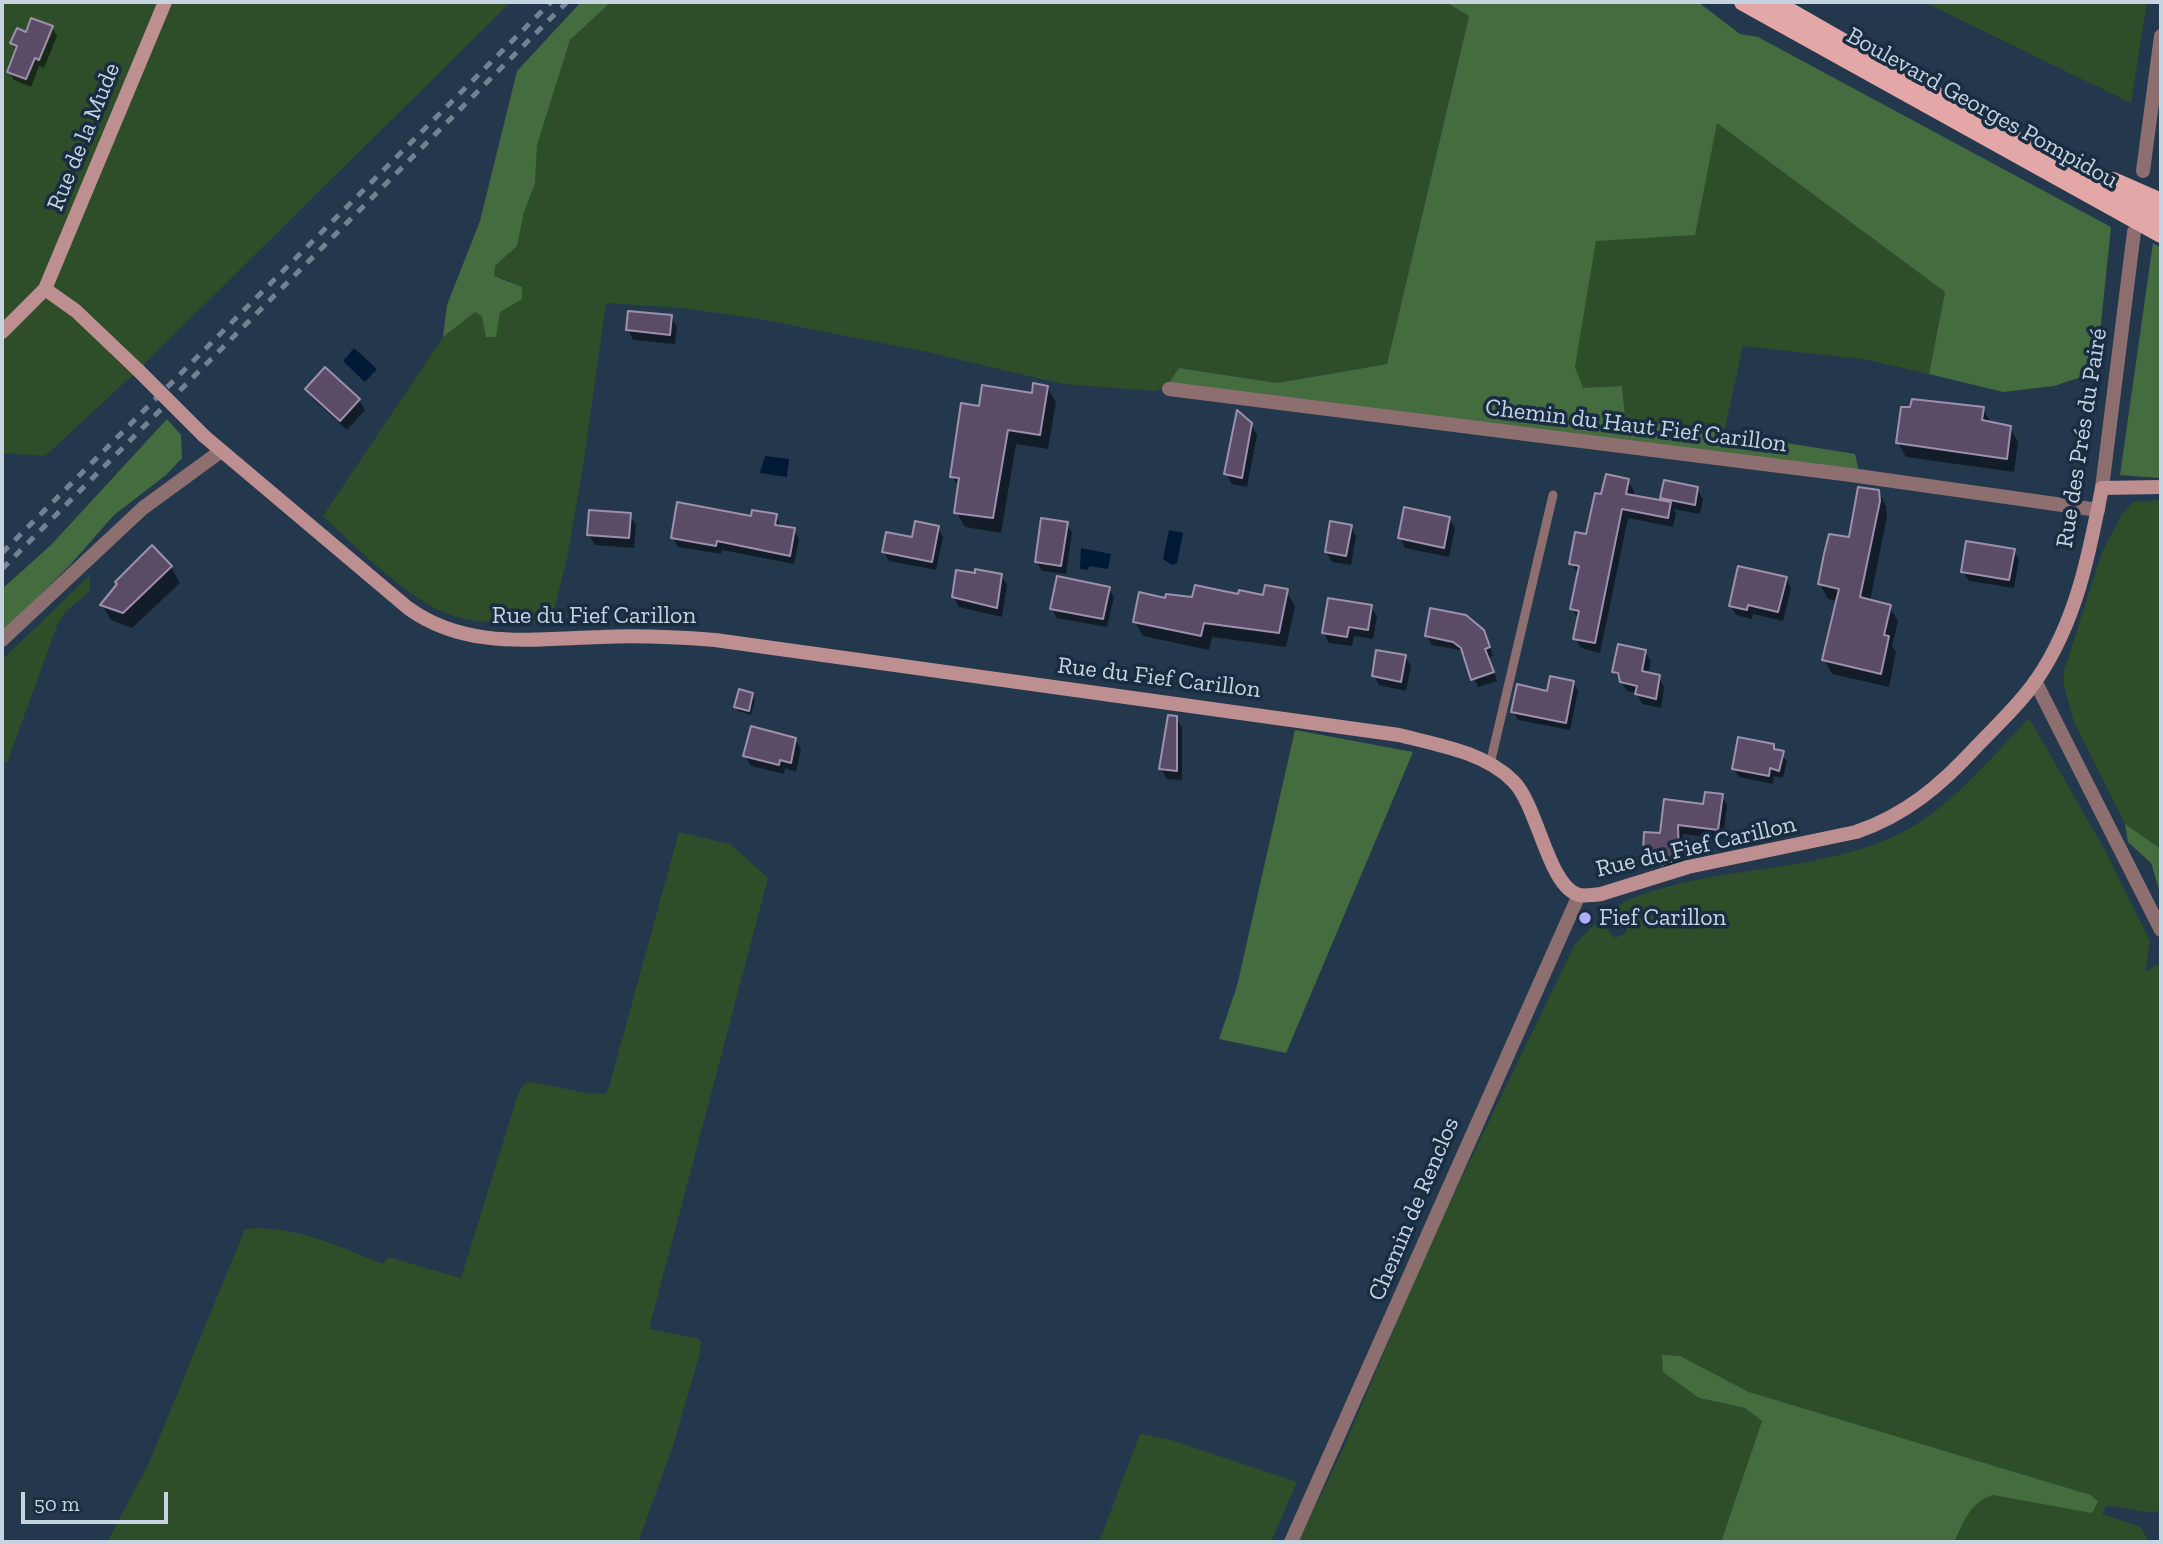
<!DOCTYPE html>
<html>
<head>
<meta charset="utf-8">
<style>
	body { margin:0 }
	#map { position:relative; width:2163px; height:1544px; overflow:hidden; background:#23384d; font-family:"Zilla Slab",serif }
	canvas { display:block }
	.frame { position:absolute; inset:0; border:4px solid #c6d3e0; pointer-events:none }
	.scale { position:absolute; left:21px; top:1492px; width:147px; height:32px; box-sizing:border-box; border:4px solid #c6d3e0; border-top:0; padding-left:9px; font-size:21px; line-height:24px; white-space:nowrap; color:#c6d3e0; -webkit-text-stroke:5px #192d42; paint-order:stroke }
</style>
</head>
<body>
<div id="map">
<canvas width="2163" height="1544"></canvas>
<div class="frame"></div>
<div class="scale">50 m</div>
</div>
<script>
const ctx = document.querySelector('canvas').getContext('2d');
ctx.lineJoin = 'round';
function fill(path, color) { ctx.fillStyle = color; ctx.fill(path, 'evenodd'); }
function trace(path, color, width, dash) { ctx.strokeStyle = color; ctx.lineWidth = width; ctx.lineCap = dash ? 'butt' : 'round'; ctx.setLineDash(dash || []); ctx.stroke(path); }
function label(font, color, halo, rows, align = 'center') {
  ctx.font = font + ' "Zilla Slab",serif'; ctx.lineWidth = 7; ctx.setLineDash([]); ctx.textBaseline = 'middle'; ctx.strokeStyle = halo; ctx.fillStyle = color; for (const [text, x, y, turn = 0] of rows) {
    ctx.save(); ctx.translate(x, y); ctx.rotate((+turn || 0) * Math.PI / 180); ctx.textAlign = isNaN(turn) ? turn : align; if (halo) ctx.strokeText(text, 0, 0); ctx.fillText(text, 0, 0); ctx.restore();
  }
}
fill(new Path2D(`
	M2,2H511L138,370L45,456L2,453Z
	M611,2H1446L1469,15L1387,364L1277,383L1179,368L1168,384L1156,391L1063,384L927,352L760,319L682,308L606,303L583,466L567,558L551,622C522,623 493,625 465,619C415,609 360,550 323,516L443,337L475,312L482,315L500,312L510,281L493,276L495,266L517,246L524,212L535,184L537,145L570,40Z
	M1924,2H2147L2131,103Z
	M1716,122L1945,292L1929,374L1863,359L1743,346L1724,432L1625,417L1583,388L1575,367L1596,241Z
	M2161,500V849L2125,824L2074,722L2064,686V671L2102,552L2122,514L2134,502Z
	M90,575V591L65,612L58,623L7,763L2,761V660Z
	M2029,718L2105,850L2150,941L2145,972L2161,962V1502L2158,1512C2140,1514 2125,1506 2106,1506L2102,1514L2141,1527L2149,1542H1954C1964,1522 1969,1503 1993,1495L2098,1501L2091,1495L1749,1392L1680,1356L1699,1398L1745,1408L1762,1421L1721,1542H1298L1344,1447L1432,1239L1575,944C1592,928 1610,906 1633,898C1714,866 1808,873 1888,839C1945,815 1987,762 2029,718ZM1620,919L1627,929L1625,934L1615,938L1607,929L1609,923Z
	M679,832L730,844L768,878L649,1329L697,1338L701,1341L700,1353L672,1449L638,1542H107L148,1465L245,1229C292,1224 340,1247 383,1264L388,1257L461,1278L518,1094L524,1084L532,1082L592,1094L606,1093L609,1087Z
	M1140,1434L1168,1439L1297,1482L1271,1542H1099Z`), '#2d4e29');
fill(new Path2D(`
	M581,2H611L570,40L537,145L535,184L524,212L517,246L495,266L494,276L522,287V299L500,312L496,337H486L482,316L475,312L443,337L447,305L480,221L517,71Z
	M1446,2H1698L1740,34L1758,37L2111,227L2096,372L2054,386L2003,392L1929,374L1945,292L1717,123L1695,235L1596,241L1575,367L1583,388L1622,386L1625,417L1855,454L1858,468L1856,470L1168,384L1179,368L1277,383L1387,364L1469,16Z
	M2153,243L2161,248V478L2120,475Z
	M167,419L181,435L182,458L166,475L114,515L70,565L2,633V589L51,545Z
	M1295,730L1413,752L1286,1053L1219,1039L1237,986Z
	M2125,824L2161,849V896L2151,863L2128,842Z
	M1662,1355L1680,1356L1749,1392L2091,1495L2098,1501L2092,1513L1993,1495C1969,1503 1964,1522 1954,1542H1721L1762,1421L1745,1408L1699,1398L1663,1372Z`), '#446c3f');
fill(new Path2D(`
	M354,348L377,369L365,382L343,361Z
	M765,456L789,459L787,477L760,473Z
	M1169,530L1183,533L1177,563L1172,565L1163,559Z
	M1081,548L1111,554L1108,569L1089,566L1088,570L1080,569Z`), '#001a36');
fill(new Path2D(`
	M52,27L57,36L44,68L39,66L31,87L14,80L9,72L17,52L12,43Z
	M671,317L677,327L675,344L633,340L628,330Z
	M1047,387L1056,402L1048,449L1016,444L1001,533L965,527L956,512L960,489L952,476L1033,395Z
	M307,389L359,400L365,410L347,430L313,399Z
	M1912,409H1983L1991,423L2010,428L2018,442L2014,472L1906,457L1898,443Z
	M1251,424L1257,435L1247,487L1232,484L1226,474Z
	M1628,481L1634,491L1633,497L1665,502L1662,498L1697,489L1703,499L1700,514L1673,509L1676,513L1673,527L1628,518L1600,653L1581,648L1575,638L1578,619L1572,609L1579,574L1571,564L1587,536L1603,497Z
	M1878,491L1886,506L1887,517L1870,601L1889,606L1898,621L1892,646L1896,652L1889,687L1832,674L1824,659L1838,601L1828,599L1820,584Z
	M630,515L636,525L634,548L595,545L589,535Z
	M776,516L781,527L794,530L799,539L794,564L722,550L721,554L678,547L673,538L752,518Z
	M1449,518L1455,528L1449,557L1405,548L1400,538Z
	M1067,524L1072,533L1066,574L1042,571L1036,562Z
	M1351,526L1356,536L1351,565L1332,562L1326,552Z
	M938,528L943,537L936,570L889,561L884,552Z
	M152,548L171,567L180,583L132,628L111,620L102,605Z
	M2014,551L2019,560L2014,588L1969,581L1963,572Z
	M1001,575L1007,585L1002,617L959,607L954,597Z
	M1786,578L1791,588L1783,621L1753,614L1752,619L1736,615L1731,606Z
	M1108,588L1114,597L1107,627L1057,618L1052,609Z
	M1286,591L1295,606L1286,647L1212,637L1209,650L1143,636L1135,622L1167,600L1264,597Z
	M1371,607L1377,617L1373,639L1354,636L1352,646L1329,643L1324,633Z
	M1427,636L1488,641L1493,656L1489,657L1497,681L1478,687L1464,654L1460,650L1432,645Z
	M1645,651L1651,661L1648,674L1659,677L1664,687L1661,708L1642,704L1637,693L1627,691L1614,672Z
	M1405,656L1411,666L1406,691L1379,685L1374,676Z
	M1573,682L1578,691L1570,730L1518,720L1513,711Z
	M752,695L755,699L751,715L738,711L736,707Z
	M1176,717L1182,728V780L1167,779L1161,769Z
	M795,739L801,749L796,772L785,768L784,774L751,766L745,756Z
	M1773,746L1787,761L1783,778L1774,776L1773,784L1739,777L1734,769Z
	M1721,795L1727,805L1723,839L1683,834L1684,869L1668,873L1662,863H1650L1645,853L1662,835Z`), '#0007');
const building = new Path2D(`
	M31,18L53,26L39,60L35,58L26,79L7,72L17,46L10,43L17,28L26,32Z
	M628,311L672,315L670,335L626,330Z
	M325,367L360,399L340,421L305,389Z
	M1033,383L1048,386L1040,435L1008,430L993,518L954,513L959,478L950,477L961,403L979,406L982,385L1032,393Z
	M1912,399L1984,407L1982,420L2011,426L2007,459L1896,443L1901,407H1910Z
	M1237,410L1252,423L1242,478L1224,474Z
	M1606,474L1629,479L1626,494L1671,502L1668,518L1622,509L1595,643L1573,639L1579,611L1570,609L1579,566L1569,564L1575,532L1586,534L1595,493L1601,494Z
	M1664,480L1698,487L1695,505L1660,498Z
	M1858,487L1879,490L1880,501L1860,597L1891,605L1884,635L1889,636L1881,674L1822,660L1839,589L1818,584L1824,554L1829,534L1849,537Z
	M677,502L751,516L752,510L777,514L775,525L795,528L790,556L717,541L716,546L671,538Z
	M1404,507L1450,517L1444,548L1398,538Z
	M589,510L631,513L629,538L587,535Z
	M1041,518L1068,522L1061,566L1035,562Z
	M915,521L939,526L932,562L882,552L886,532L912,537Z
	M1330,521L1352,525L1346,556L1325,552Z
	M1966,541L2015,549L2009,580L1961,572Z
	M152,545L172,566L123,613L100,605L117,584L115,582Z
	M1738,566L1787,577L1778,612L1748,605L1747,610L1729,606Z
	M975,569L1002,574L997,608L952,597L956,570L975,573Z
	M1057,576L1110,587L1103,619L1050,609Z
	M1195,585L1238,594L1239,590L1263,595L1265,585L1288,589L1279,633L1204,623L1201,636L1133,622L1139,592L1165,598L1166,594L1192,597Z
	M1328,598L1372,605L1368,630L1349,627L1347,637L1322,633Z
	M1430,608L1466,615L1484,630L1490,647L1485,649L1494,672L1471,680L1461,648L1453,642L1425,636Z
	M1618,644L1646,650L1642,671L1660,675L1656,699L1635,694L1637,686L1620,682L1618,673L1612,672Z
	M1376,650L1406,655L1401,682L1372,676Z
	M1550,676L1574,681L1566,723L1511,712L1517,684L1547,691Z
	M739,689L753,693L749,711L734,707Z
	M1168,715L1177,716V771L1159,769Z
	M751,726L796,738L791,763L780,760L779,765L743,756Z
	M1738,737L1774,744V749L1784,751L1779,771L1770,768L1769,776L1732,769Z
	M1705,792L1723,794L1718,830L1678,825L1679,859L1661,865L1660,854L1643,853L1644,832L1660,833L1664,799L1703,804Z`);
fill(building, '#5a4c67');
trace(building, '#9e8fad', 2);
trace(new Path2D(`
	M1490,764L1553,495`), '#8d6f70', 9);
trace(new Path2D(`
	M2143,171L2161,36
	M1169,389L1851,475L2098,510
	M2102,488L2134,232
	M2,640L143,508L221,451
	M2035,681L2161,930
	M1291,1542L1579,895`), '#8d6f70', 14);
trace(new Path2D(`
	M45,289L76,311L138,370
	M2,332L45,289L165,2
	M204,436L408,608C466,650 533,639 601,637C639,635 677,637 715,640L1399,735C1438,745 1484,752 1513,781C1538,805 1548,887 1579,895C1585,896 1594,895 1601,894L1688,867L1856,832C1906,815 1941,785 1976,747C1997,725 2020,704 2037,679C2076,622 2089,555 2102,488L2161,487`), '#be8f90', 14);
trace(new Path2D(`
	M1743,2L2161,234
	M1773,2L1984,123L2161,219
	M2113,181L2161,202`), '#e3a7a8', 18);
trace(new Path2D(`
	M2,553L551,2
	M2,569L567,2`), '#718293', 5, [9, 9]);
trace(new Path2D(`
	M138,370L204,436`), '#be8f90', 14);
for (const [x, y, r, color] of [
	[1585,918,7,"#afaefa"]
]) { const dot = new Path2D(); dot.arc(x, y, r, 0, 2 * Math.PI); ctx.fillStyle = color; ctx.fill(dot); trace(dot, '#192d42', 2.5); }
label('24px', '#c6d3e0', '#192d42', [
	["Boulevard Georges Pompidou",1982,108,29],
	["Rue de la Mude",84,137,-68],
	["Chemin du Haut Fief Carillon",1636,426,7],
	["Rue des Prés du Pairé",2082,438,-81],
	["Rue du Fief Carillon",594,616],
	["Rue du Fief Carillon",1159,678,7],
	["Rue du Fief Carillon",1696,847,-13],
	["Chemin de Renclos",1414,1209,-67]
]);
label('24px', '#c6d3e0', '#192d42', [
	["Fief Carillon",1599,918]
], 'left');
</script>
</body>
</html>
